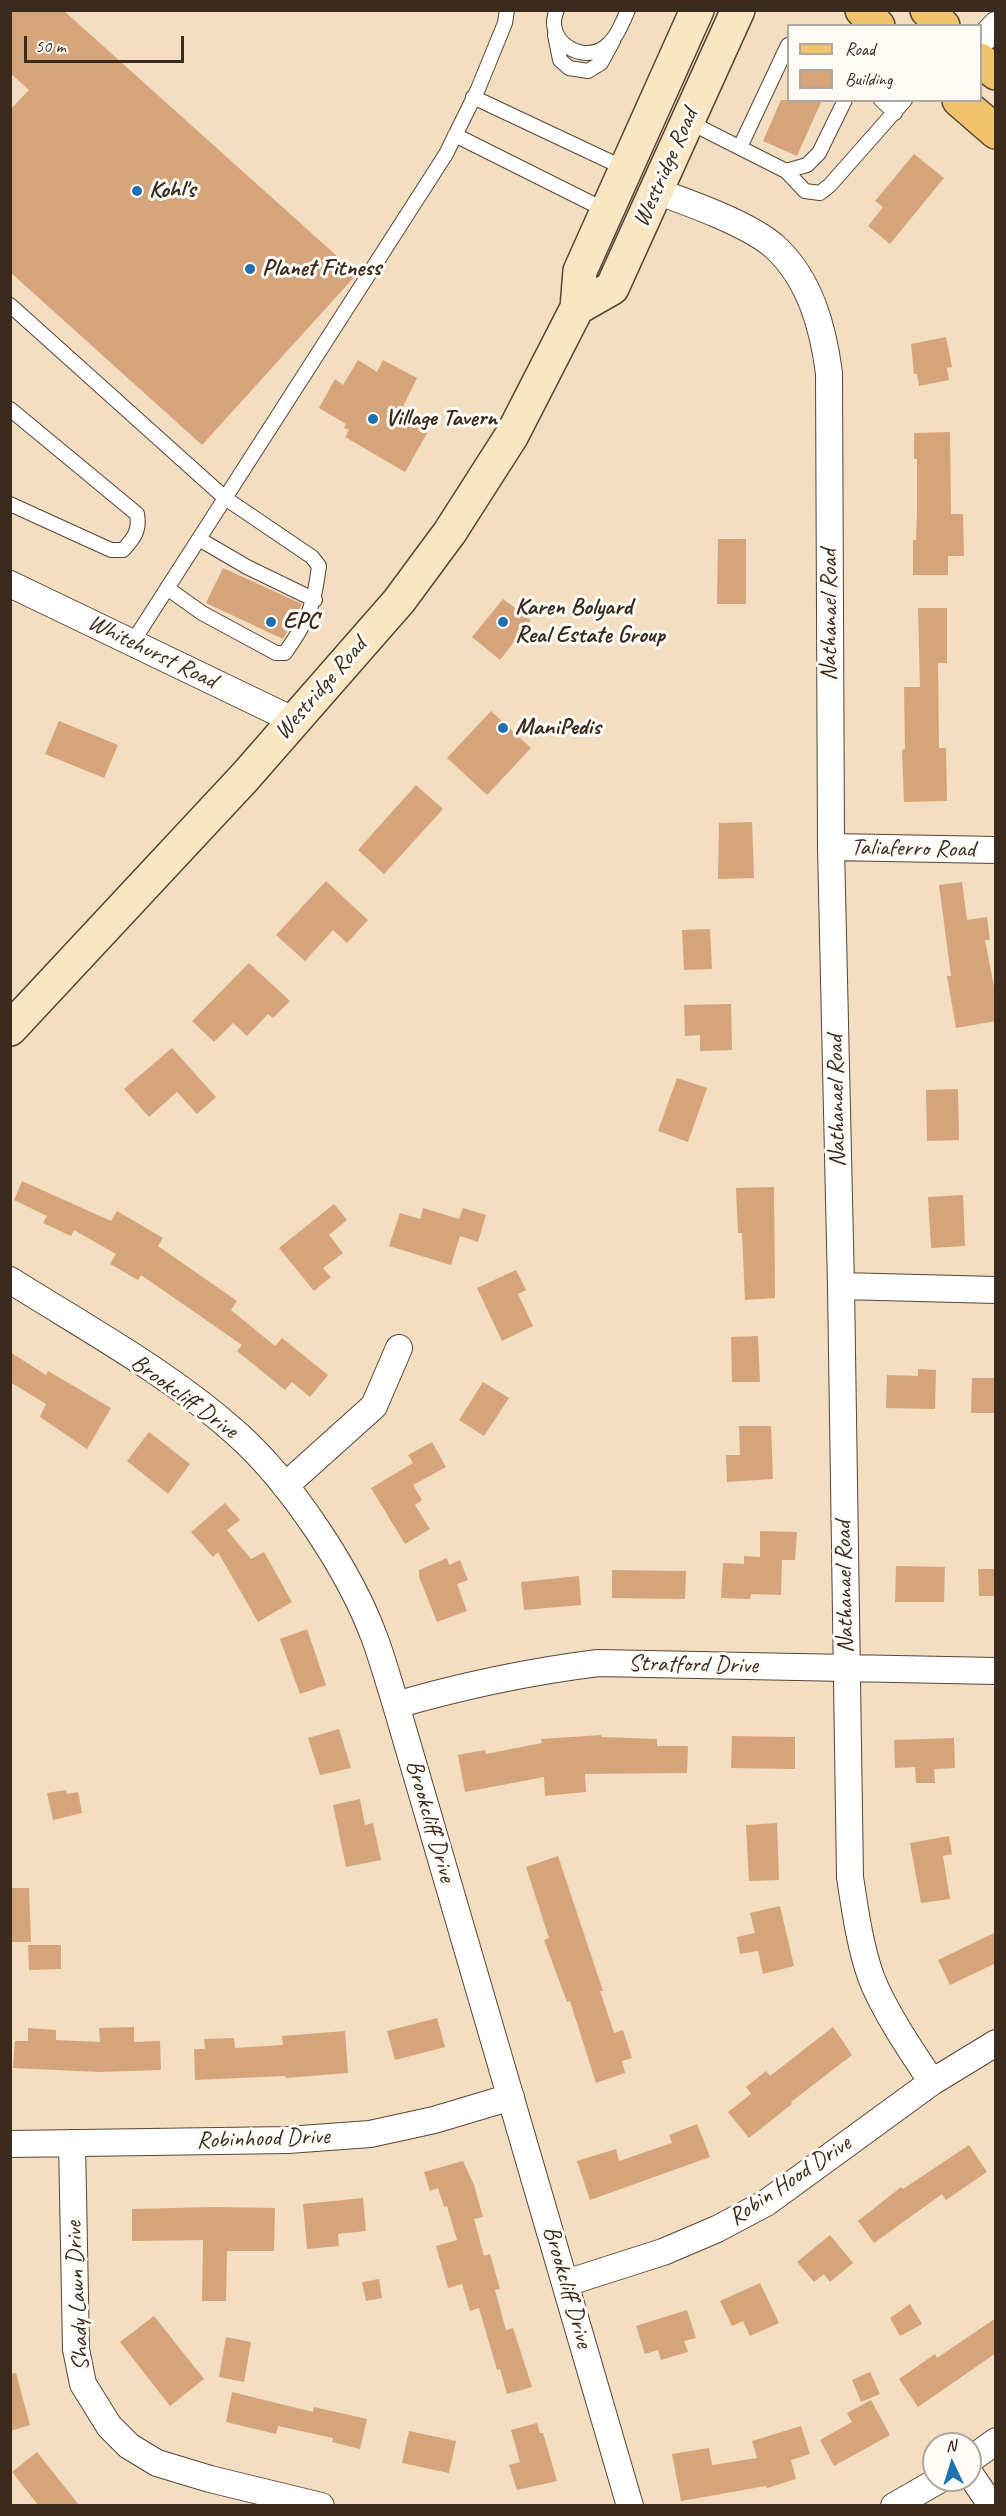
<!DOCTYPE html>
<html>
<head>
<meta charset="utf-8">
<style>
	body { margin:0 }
	#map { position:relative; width:1006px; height:2516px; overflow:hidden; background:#f3dec1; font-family:Caveat,sans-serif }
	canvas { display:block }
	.frame { position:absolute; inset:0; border:12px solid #3b2a1e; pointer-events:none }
	.legend { position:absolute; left:787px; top:24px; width:195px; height:78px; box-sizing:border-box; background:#fdfcf7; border:2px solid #afa8a0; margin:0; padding:8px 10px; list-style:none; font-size:18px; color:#3b2a1e }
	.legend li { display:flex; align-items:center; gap:12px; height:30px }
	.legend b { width:30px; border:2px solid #afa8a0 }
	.north { position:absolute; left:922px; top:2432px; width:60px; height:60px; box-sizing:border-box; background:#fdfcf7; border:2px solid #afa8a0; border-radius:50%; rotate:356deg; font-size:16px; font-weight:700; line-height:24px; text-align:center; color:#3b2a1e }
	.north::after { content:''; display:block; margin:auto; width:21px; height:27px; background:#1f6fb2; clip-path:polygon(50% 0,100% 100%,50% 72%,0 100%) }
	.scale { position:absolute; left:24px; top:36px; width:160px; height:27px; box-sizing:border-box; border:3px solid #3b2a1e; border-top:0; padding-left:8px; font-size:18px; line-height:21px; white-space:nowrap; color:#3b2a1e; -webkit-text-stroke:4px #fdfcf7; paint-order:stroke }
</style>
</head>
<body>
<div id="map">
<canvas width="1006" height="2516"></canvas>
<div class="frame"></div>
<ul class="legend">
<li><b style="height:8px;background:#f1c36a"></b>Road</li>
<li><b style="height:16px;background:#d5a47a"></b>Building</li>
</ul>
<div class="north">N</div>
<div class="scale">50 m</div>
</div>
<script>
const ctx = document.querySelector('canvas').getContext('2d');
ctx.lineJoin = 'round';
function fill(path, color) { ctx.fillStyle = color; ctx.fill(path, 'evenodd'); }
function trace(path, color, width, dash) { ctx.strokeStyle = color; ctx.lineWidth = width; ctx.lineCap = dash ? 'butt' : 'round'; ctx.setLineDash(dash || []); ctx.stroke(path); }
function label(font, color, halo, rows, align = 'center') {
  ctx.font = font + ' Caveat,sans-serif'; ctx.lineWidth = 6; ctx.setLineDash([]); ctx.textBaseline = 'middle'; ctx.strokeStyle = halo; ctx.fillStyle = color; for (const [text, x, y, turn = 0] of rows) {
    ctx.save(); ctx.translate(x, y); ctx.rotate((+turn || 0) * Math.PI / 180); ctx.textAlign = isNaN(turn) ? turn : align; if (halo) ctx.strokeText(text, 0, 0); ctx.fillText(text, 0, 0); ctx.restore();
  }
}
fill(new Path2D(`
	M10,10H63L357,274L202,445L10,272V110L29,90L10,73Z
	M781,100H822L797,156L763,141Z
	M914,154L944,178L890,244L868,226L883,207L875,201Z
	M946,337L952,367L947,368L949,380L919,386L917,374H914L911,344Z
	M358,360L377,372L383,360L417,378L399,415L429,430L405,472L345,437L349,430L344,428L346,424L319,408L335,379L343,385Z
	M950,432L951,514H963L964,556H948V575H913V540H916L917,514V459H914V433Z
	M718,539H746V604H717Z
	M223,568L302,604L283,639L206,603Z
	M503,599L531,620L500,660L472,637Z
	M918,608H947V663H938L939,748H946L947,801L904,802L902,750L905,749L904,687H920Z
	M491,711L531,748L487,795L447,758Z
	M59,721L118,745L104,778L45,754Z
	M416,785L443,809L384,874L358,850Z
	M752,822L754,878L718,879L719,823Z
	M326,881L368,920L347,943L333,930L305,961L276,935Z
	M962,882L967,920L987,917L990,940H985L996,997V1021L956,1028L947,976H951L939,885Z
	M710,929L712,969L684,970L682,930Z
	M249,963L290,1001L273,1018L268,1014L247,1036L233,1023L214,1042L192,1021Z
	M731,1004L732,1050L700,1051V1035L685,1036L684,1005Z
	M172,1048L216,1097L197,1114L177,1092L149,1117L124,1089Z
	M677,1078L707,1088L688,1142L658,1131Z
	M958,1089L959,1140L927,1141L926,1090Z
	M22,1181L111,1221L117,1211L163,1238L158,1246L237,1301L231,1310L275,1346L282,1338L328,1375L310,1397L292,1382L285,1390L237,1351L242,1345L141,1275L138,1280L110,1264L116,1254L74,1230L71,1236L43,1223L47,1216L14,1200Z
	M774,1187L775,1298L745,1300L742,1233H738L736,1188Z
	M963,1195L965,1246L931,1248L928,1197Z
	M334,1204L347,1220L329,1235L343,1253L323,1268L331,1277L314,1291L279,1248Z
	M423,1208L459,1219L463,1208L486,1215L478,1242L460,1236L451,1265L389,1246L400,1213L420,1219Z
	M516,1270L526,1290L518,1294L533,1326L502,1341L477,1288Z
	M758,1336L760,1382H732L731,1337Z
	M10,1352L46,1375L48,1371L111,1408L87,1449L40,1417L46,1404L10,1382Z
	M918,1369L936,1370L935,1409L886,1408L887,1375L918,1376Z
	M972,1378H996V1413H971Z
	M483,1382L509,1398L484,1436L459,1420Z
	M739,1426H771L773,1479L727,1482L726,1455H740Z
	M149,1432L190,1464L168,1494L127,1461Z
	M432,1442L446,1467L413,1485L422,1500L415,1505L430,1529L405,1544L371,1488L413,1463L408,1455Z
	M225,1503L240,1520L227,1530L251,1559L264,1552L292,1602L258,1622L218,1552L213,1557L191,1532Z
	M760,1531L797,1532L795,1560H782L781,1595L751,1594L750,1599L721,1598L723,1563L744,1564V1556L760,1557Z
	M447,1558L449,1565L460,1560L468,1580L457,1584L467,1611L437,1622L419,1577V1570Z
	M896,1566L945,1567L944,1602H895Z
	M978,1569H996V1596H979Z
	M612,1570L686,1571L685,1599L612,1598Z
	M579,1576L581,1605L524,1610L521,1582Z
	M307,1629L326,1685L300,1694L280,1639Z
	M339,1729L351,1768L320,1775L308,1738Z
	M601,1735V1737L657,1739V1746H688L687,1773L585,1774L586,1792L545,1796L544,1777L465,1792L458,1755L485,1750L486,1754L542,1743L541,1739Z
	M732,1736L795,1737V1769L731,1768Z
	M954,1738L955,1768L934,1769L935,1783H916L915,1767L895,1768L894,1740Z
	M66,1790L67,1794L78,1792L82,1813L53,1820L47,1793Z
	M360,1799L365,1825L373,1823L381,1860L346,1867L333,1805Z
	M777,1823L779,1880L749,1881L746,1825Z
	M949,1836L952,1854L943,1856L950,1899L921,1903L910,1843Z
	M558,1856L603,1991H600L614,2033L623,2030L632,2058L622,2061L625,2073L596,2083L570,2001L567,2002L544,1940L549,1938L526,1867Z
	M10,1888H29L31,1942H10Z
	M780,1906L794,1966L763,1974L758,1951L740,1954L737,1937L755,1933L750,1913Z
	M996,1932V1963L950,1985L938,1960Z
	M28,1945H61V1969L29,1970Z
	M437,2018L445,2047L395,2060L387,2031Z
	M134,2027V2042L160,2041L161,2070L99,2072L13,2068L15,2041H28V2028L56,2030V2040L100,2042L99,2028Z
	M833,2027L852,2055L791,2102L792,2104L749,2138L728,2112L751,2094L746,2087L766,2071L770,2076Z
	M345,2031L348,2073L286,2078L285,2076L195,2080L194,2049H205L204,2039L234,2038L235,2048L283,2045L282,2036Z
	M697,2124L710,2157L590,2200L577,2161L616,2149L619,2161L672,2143L669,2135Z
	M969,2145L987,2172L946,2200L942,2194L874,2243L858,2221L901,2187L903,2189Z
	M463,2161L474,2185L483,2217L474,2219L484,2256L490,2254L500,2289L495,2290L506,2330L513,2328L532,2387L507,2394L500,2369L497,2370L479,2308L470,2311L462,2284L448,2288L436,2246L457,2240L447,2206L444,2207L438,2188L430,2191L424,2172Z
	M363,2198L366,2231L338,2234L339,2246L307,2249L303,2204Z
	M215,2207L275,2208L274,2251H227L226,2301H202L203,2240L132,2241V2209Z
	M830,2235L853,2263L830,2282L824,2274L814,2282L797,2262Z
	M379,2279L382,2298L366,2301L362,2282Z
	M760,2283L779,2323L750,2336L743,2321L732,2326L720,2301Z
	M910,2304L922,2324L900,2336L890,2318Z
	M687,2310L696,2338L684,2341L688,2352L661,2360L658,2350L645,2354L636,2326Z
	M154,2316L204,2379L170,2406L120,2342Z
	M996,2318V2353L918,2407L899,2379L935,2354L937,2358Z
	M226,2337L251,2342L244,2382L219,2377Z
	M870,2372L880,2394L861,2402L852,2380Z
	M16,2373L30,2425L10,2431V2374Z
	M232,2392L313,2412L314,2407L367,2419L360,2449L332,2442L333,2438L278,2426L276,2434L226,2422Z
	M871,2400L890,2435L834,2466L820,2440L852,2422L847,2413Z
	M537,2423L540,2433H543L557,2481L517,2490L509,2465L520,2462L511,2430Z
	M801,2426L810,2454L791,2460L796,2479L767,2488L766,2486L681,2501L672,2454L709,2448L712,2465L757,2458L752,2441Z
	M409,2431L456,2441L449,2473L402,2463Z
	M37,2452L79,2505H38L12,2472Z`), '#d5a47a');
const lane = new Path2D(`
	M557,10C543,39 581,65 605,47C617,38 622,23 628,10
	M555,35L560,60L569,68L588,71L601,63L613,41
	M473,97L626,169
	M881,100L895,113
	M687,121L786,171L805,191L820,193L830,185L905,100
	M455,135L607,211
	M740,147L788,45
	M786,171L807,165L819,153L845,100
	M10,305L225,498L312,557L319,566C314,607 308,620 285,653H276L202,613L167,588
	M10,409L137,514C140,531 134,538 123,550H111L10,504
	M199,539L247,567L315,600
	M132,643L446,154L478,89L505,23L507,10`);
const street = new Path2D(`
	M980,42L996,25
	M656,191C687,202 752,225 776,248C810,280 823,327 829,373L831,847L841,1286L850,1877C855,1910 860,1946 871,1977C884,2011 912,2052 932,2082
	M10,584L293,720
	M831,847L996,850
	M10,1280C86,1328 169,1373 236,1433C291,1482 350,1571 375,1639C383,1661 389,1683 396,1705L630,2506
	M841,1286L996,1290
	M285,1486L374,1406L399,1348
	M396,1705C465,1685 526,1672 598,1663L996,1671
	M72,2143L76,2349L83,2384L109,2426L129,2446L157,2463L210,2479L321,2506
	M10,2144L288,2140L370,2134L434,2120L511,2097
	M566,2283L663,2252L717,2229L766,2203L932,2082L996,2043
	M970,2460L996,2441
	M970,2474L992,2506
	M894,2506L939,2480`);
const secondary = new Path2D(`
	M577,308L612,288L738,10
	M10,1029L245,777L399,601L450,532L512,435L577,308L580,271L697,10`);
const primary = new Path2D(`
	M862,10L878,26
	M927,10L943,26
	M980,60L996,73
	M959,100L996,132`);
trace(lane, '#574536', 16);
trace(street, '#574536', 28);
trace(secondary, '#574536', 36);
trace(primary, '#574536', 36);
trace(lane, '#fff', 14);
trace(street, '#fff', 26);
trace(secondary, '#f9e7c3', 33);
trace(primary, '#f1c36a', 33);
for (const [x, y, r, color] of [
	[137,191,6,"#1f6fb2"],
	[250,269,6,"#1f6fb2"],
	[373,419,6,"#1f6fb2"],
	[271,622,6,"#1f6fb2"],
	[503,622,6,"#1f6fb2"],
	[503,728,6,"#1f6fb2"]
]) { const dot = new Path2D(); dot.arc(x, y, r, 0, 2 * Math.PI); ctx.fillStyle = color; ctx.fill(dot); trace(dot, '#fdfcf7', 2); }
label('24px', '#3b2a1e', '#fdfcf7', [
	["Westridge Road",666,168,-66],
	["Nathanael Road",830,615,-90],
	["Whitehurst Road",152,652,26],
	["Westridge Road",321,689,-49],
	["Taliaferro Road",913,849,1],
	["Nathanael Road",837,1101,-91],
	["Brookcliff Drive",184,1397,36],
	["Nathanael Road",845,1587,-91],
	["Stratford Drive",693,1665,1],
	["Brookcliff Drive",430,1821,74],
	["Robinhood Drive",263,2139,-2],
	["Robin Hood Drive",790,2181,-34],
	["Brookcliff Drive",567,2287,74],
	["Shady Lawn Drive",78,2296,-93]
]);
label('bold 24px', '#3b2a1e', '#fdfcf7', [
	["Kohl's",149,191],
	["Planet Fitness",262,269],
	["Village Tavern",385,419],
	["Karen Bolyard",515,608],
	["Real Estate Group",515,636],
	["EPC",283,622],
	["ManiPedis",515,728]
], 'left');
</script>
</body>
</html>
